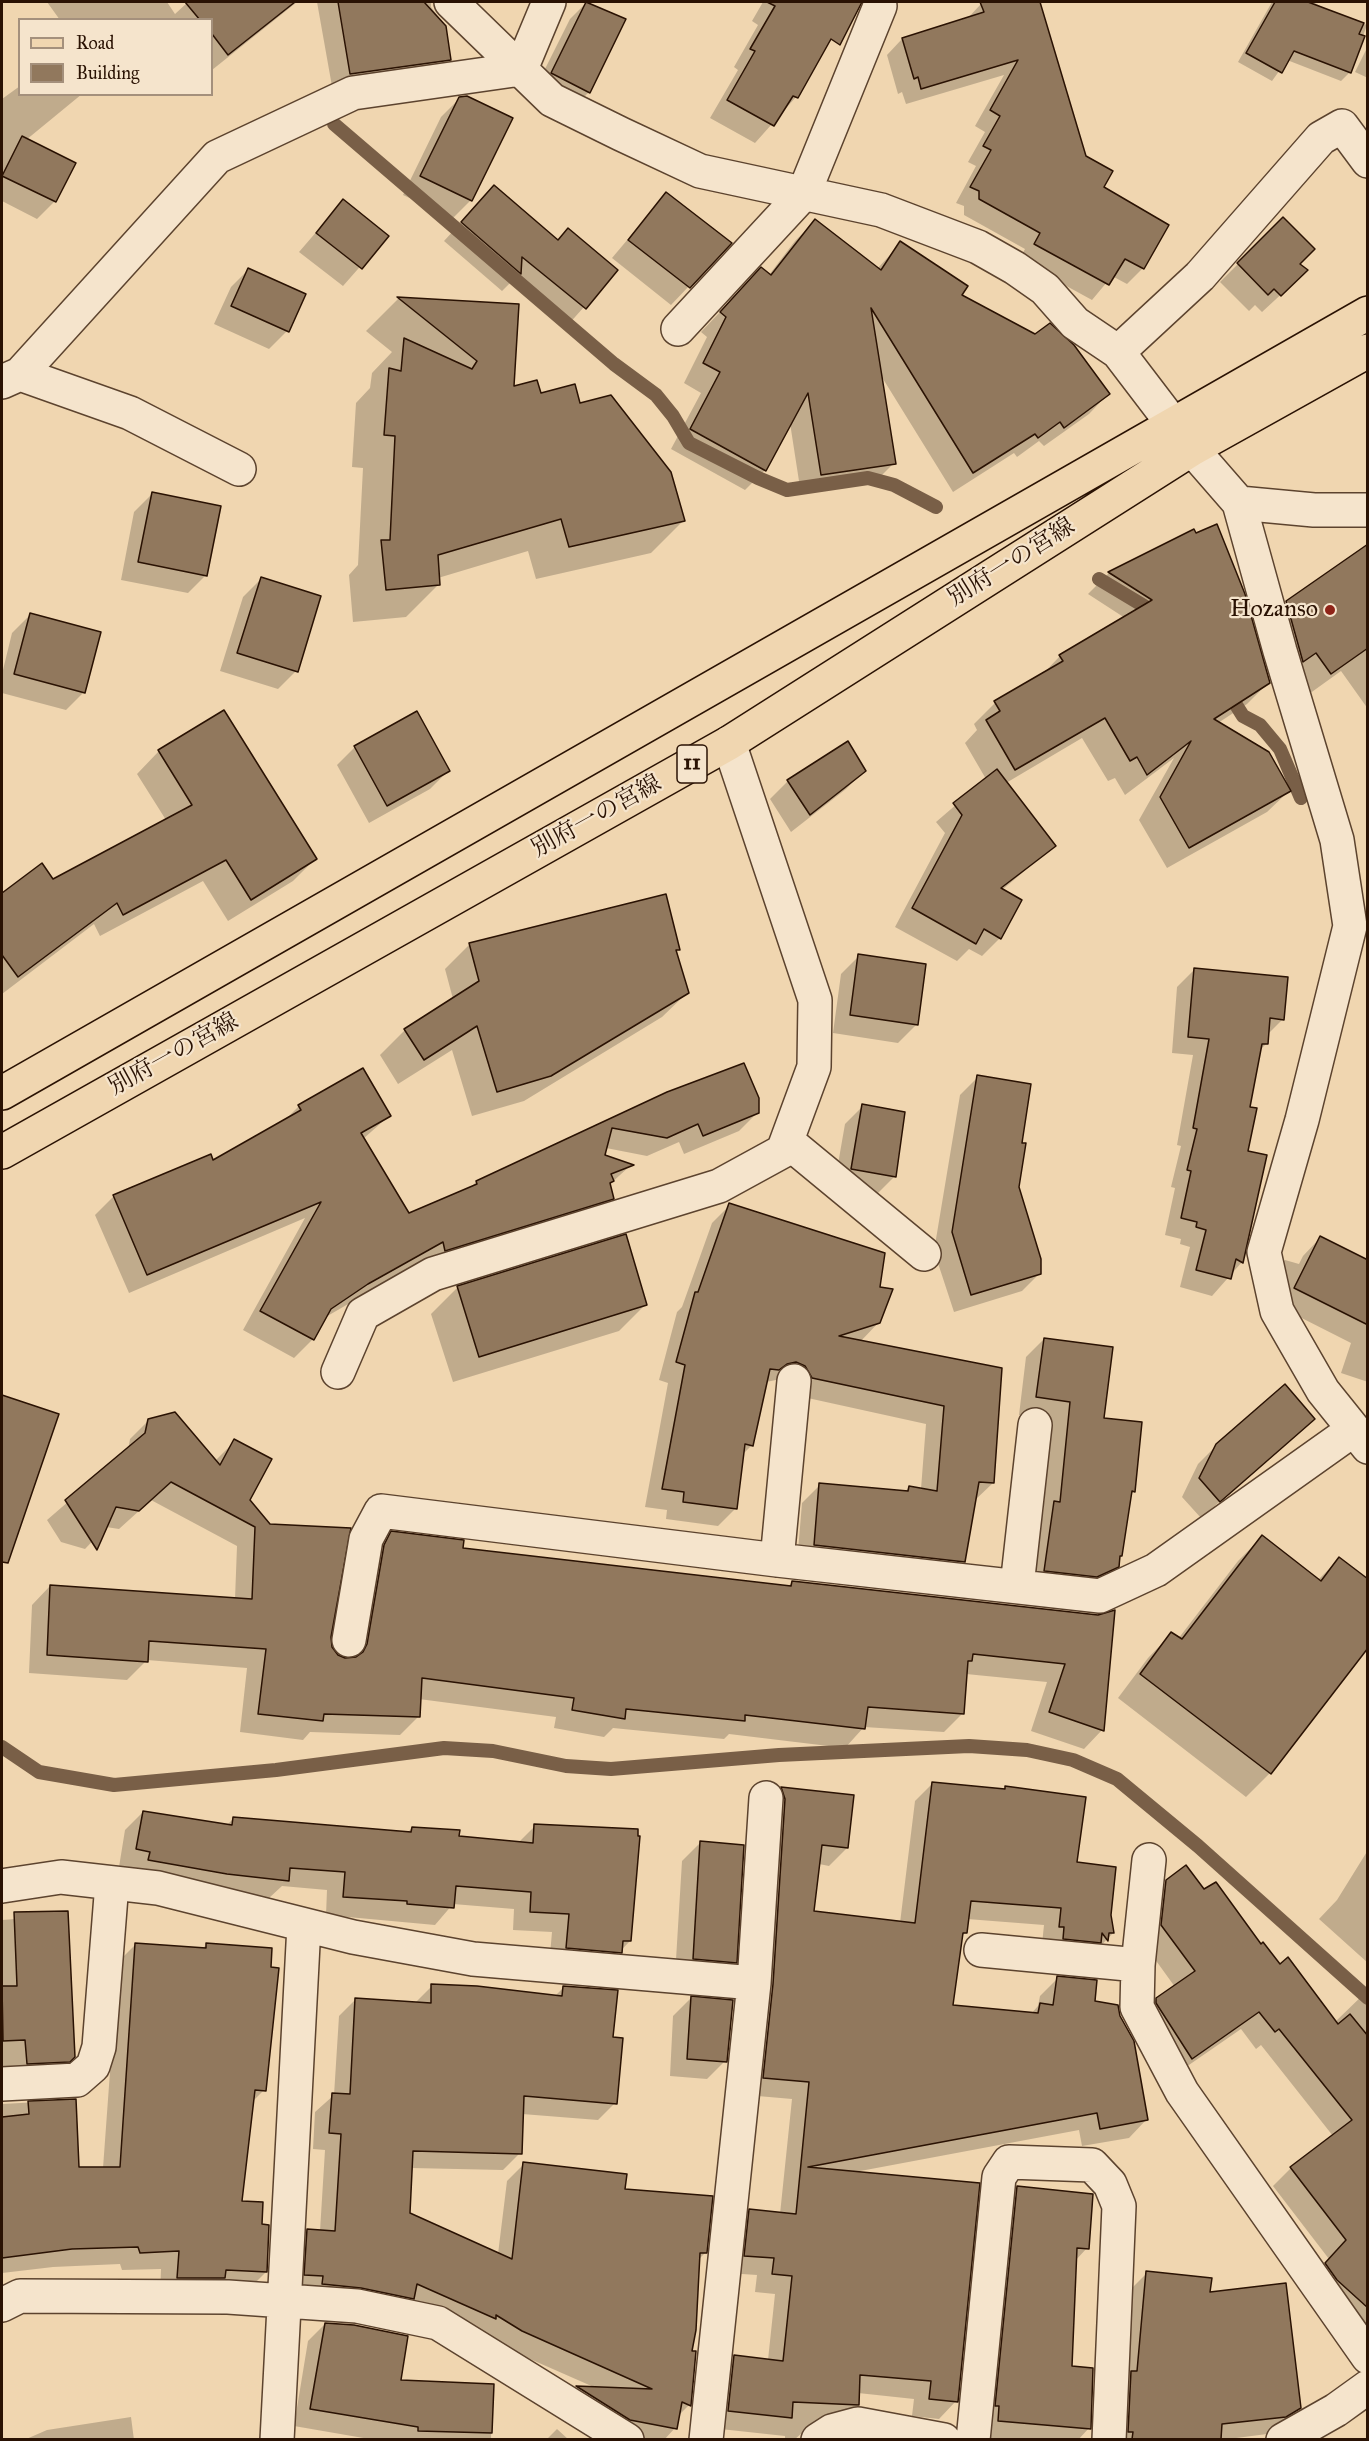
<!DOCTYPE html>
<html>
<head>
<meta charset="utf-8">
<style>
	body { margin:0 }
	#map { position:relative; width:1369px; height:2441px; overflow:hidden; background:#f0d6b0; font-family:"IM FELL Great Primer",serif }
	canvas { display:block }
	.frame { position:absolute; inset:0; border:3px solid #2a1203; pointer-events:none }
	.legend { position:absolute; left:18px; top:18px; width:195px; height:78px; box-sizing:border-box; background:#f5e4cc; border:2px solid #a4907c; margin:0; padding:8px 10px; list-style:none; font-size:18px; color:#2a1203 }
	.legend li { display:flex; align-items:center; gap:12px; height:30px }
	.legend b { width:30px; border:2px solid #a4907c }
</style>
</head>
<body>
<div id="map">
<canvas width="1369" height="2441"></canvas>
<div class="frame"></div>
<ul class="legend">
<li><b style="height:8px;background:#f0d6b0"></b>Road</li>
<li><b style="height:16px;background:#91785d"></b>Building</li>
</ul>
</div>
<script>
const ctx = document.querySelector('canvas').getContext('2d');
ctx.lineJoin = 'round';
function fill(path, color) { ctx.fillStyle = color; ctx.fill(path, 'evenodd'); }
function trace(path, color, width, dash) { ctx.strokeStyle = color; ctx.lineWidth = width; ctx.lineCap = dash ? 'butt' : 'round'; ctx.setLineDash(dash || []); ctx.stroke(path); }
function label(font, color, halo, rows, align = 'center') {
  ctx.font = font + ' "IM FELL Great Primer","Noto Serif JP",serif'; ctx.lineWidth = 4.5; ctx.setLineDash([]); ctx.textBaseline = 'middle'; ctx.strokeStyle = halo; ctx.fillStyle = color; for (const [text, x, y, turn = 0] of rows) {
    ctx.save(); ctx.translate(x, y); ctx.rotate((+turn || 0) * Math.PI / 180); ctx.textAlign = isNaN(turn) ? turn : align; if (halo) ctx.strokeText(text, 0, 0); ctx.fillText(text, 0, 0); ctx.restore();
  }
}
fill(new Path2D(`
	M47,2H167L175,14L188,2H297L212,70V20H60Z
	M317,2H431V7L444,24L450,60L432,78L333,92Z
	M587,2L624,19L589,92L571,110L534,91L570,19Z
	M763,2H845L857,9L851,23L826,45L796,97L755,143L710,118L738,70L734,67L758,25L752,21Z
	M989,2H1039L1085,157L1102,188L1167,225L1143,268L1127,284L1112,276L1092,300L1019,260L1025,249L964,215V206L956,203L976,166L968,162L985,132L975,126L1004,75L906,104L902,92L898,94L887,55L902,39L966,20L981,4Z
	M1272,2H1313L1331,12L1367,25L1350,72L1341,81L1287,60L1272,81L1238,62Z
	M1368,46V78L1355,72Z
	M20,86V94H82L26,140L55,201L37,219L2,201V99Z
	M460,98L471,200L453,218L403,195L441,117Z
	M666,194L729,244L671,305L612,258Z
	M343,201L387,236L343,286L299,252Z
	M477,205L557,241L616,271L567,326L512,281L502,291L444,241Z
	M1283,219L1288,288L1262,312L1255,305L1249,311L1220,282Z
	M815,221L877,269L901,243L960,296L1108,394L1089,414L1044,446L1039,441L1017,457L1014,453L953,492L880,374L894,463L874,483L801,494L790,423L765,470L745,490L671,449L701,393L684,383L707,337L701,332L742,289L769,275L795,241Z
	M249,269L287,331L269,349L214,324L231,287Z
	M398,299L518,306L512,388L579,404L684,520L651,553L536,579L528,551L438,578L439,584L406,617L353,622L349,575L358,565L363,468L352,467L356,403L370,388L372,373L392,352L366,331Z
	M152,494L206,575L188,593L121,580L134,512Z
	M1193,531L1268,683L1247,704L1218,723L1289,791L1267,812L1167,868L1139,820L1174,758L1125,795L1115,778L1108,781L1082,738L1006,783L1054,846L1002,890L1000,938L982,956L969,949L957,961L895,927L945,833L936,822L986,779L965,743L977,730L974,724L995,703L1039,678L1060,656L1125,618L1088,594L1109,573Z
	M1368,555V709L1341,671L1309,694L1265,623L1287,602Z
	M261,579L296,671L278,689L220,671L243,597Z
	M30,615L84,692L66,710L2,693V674L12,633Z
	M224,712L315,859L293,881L228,921L203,881L100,936L94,924L2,994V894L41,865L53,881L166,820L137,774L159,751Z
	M355,747L448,771L430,789L369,823L337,765Z
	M864,771L846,789L791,832L770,799L788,781Z
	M470,944L678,949L675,952L688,992L662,1017L524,1101L472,1116L452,1050L398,1084L380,1055L405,1030L453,999L445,969Z
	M859,956L916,1025L898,1043L833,1033L841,974Z
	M1194,970L1283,1019L1267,1035L1266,1044L1259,1051L1248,1108L1242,1262L1212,1296L1180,1287L1190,1247L1180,1244L1181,1239L1165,1235L1175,1188L1171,1187L1181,1146L1177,1145L1193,1055L1172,1053L1177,987Z
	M978,1077L1020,1144L1018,1187L1040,1273L1022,1291L954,1312L934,1251L960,1095Z
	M667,1094L758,1112L739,1131L684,1154L679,1142L647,1156L606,1148L604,1156L631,1165L609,1185L613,1198L594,1217L427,1268L424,1260L324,1318L312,1340L294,1358L243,1330L305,1218L129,1293L95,1215L114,1196L213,1162L284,1121L299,1106L389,1116L363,1139L408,1215L469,1189L476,1182Z
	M863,1106L894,1177L876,1195L834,1187L845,1124Z
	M730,1205L878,1288L879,1322L860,1342L1001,1369L993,1483L974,1501L963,1561L945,1579L797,1563L802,1503L820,1485L905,1492L909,1487L921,1489L926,1424L794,1395L787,1384L776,1380L766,1382L752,1445L742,1455L736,1508L718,1526L666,1519L667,1510L645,1507L668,1383L659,1380L677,1312L682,1307L712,1223Z
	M625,1236L646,1304L619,1331L453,1382L431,1314L457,1288Z
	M1320,1238L1368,1262V1382L1341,1373L1351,1343L1274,1304L1268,1277L1285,1260L1299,1264L1303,1256Z
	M1044,1339L1102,1420L1134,1491L1129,1496L1118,1566L1099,1584L1027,1588L1037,1520L1043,1514L1052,1419L1019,1415L1026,1357Z
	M2,1396L57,1415L4,1528L2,1527Z
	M1313,1419L1201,1518L1182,1497L1198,1464L1217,1445Z
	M149,1420L215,1461L235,1441L248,1500L329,1637L330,1648L337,1656L350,1659L366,1565L373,1552L392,1533L461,1550L788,1587L792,1582L1098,1616L1102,1730L1084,1749L1031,1731L1047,1682L966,1674L963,1713L944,1732L864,1727L845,1748L729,1734L724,1739L613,1728L604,1737L554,1728L556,1717L419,1699V1716L400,1735L310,1732L303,1740L240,1732L247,1668L147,1660L127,1680L29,1673L32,1605L50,1586L235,1599L237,1546L151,1500L119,1529L106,1527L85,1549L61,1542L47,1520L128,1450L130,1439Z
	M1262,1537L1318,1580L1339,1559L1368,1646L1270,1773L1246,1797L1118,1698L1148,1658L1171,1634L1178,1639L1238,1561Z
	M933,1783L1003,1790L1006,1788L1075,1863L1109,1915L1113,1933L1090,1957L1042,1944L1044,1925L967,1919L965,1933L961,1937L952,2007L1031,2014L1038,2006L1040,1996L1058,1978L1093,2002L1146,2120L1129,2138L1082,2146L1079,2130L855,2172L956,2401L939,2419L912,2416L914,2399L858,2393V2405L840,2423L803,2432L794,2440H785V2436L711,2428L716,2375L734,2357L768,2360L775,2294L755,2292L757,2275L727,2273L732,2229L750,2211L780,2214L792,2099L746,2095L764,1806L782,1789L847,1848L829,1866L819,1864L813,1912L900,1923L915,1801Z
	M143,1812L226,1826L234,1818L407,1833L412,1828L458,1838L518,1843L535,1826L630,1941L602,1970L549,1966L552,1932L513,1930L514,1909L453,1904L435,1925L326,1915L327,1890L282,1886L269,1898L208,1892L119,1867L125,1830Z
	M700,1843L735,1962L717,1980L675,1976L682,1861Z
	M1368,1850V1963L1319,1919L1337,1900Z
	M1167,1881L1204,1892L1334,2023L1368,1990V2327L1360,2335L1308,2282L1329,2259L1273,2186L1291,2168L1333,2136L1261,2045L1256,2049L1241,2029L1173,2076L1139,2017L1157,1999L1175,1987L1144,1944L1148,1900Z
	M67,1915L73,2057L55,2075L2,2082V1920Z
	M136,1944L202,1949L206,1945L264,2090L252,2102L240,2202L260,2226L266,2272L248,2290L160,2295L161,2269L122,2270L120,2264L53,2267L2,2273V2104L75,2100L78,2168H103L118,1962Z
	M432,1986L554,1997L564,1987L612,2038L615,2103L598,2120L522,2114L520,2153L503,2170L411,2168L408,2214L498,2254L507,2181L524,2164L624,2191L705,2253L698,2260L690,2352H695L689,2405L677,2417L675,2428L664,2440H630L560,2404L576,2388H596L505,2348L288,2291L290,2247L307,2230L320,2231L325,2150L313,2149L315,2112L334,2095L339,2016L356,1999L414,2004Z
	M691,1998L725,2061L707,2079L670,2076L673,2016Z
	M1017,2188L1087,2248L1075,2261L1070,2368L1089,2428L1078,2440L980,2439L999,2206Z
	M1147,2273L1299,2408L1281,2426L1267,2434L1221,2440H1111L1129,2291Z
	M325,2324L399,2382L492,2385L491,2440H375L294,2426L308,2341Z
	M131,2417L134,2440H24L47,2430Z
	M557,2429L569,2440H546Z`), '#0003');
trace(new Path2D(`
	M334,124L614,364L656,395L673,416L689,443L758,478L787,490L868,478L894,485L936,507
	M1099,579L1159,615
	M1226,689L1243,716L1260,725L1280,749L1301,798
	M2,1747L39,1772L114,1785L276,1770L444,1748L493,1751L566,1766L611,1769L779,1755L969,1746L1027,1750L1073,1760L1117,1779L1198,1846L1368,1998`), '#795f47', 14);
const building = new Path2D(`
	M185,2H295L228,55L212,34V20H200Z
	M338,2H424L446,26L451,60L350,74Z
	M586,2L626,19L590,93L551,73Z
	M767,2H862L840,45L831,39L798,98L793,96L774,126L727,100L755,51L750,49L775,6Z
	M980,2H1040L1086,156L1113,171L1104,187L1169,225L1144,269L1125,259L1109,285L1034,244L1040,233L979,199V191L970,187L991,150L983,146L1000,116L990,110L1018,60L921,89L918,77L914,79L902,38L984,12Z
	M1275,2H1308L1364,23L1359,34L1365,36L1351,73L1294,51L1282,73L1246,53Z
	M467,96L513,118L472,201L420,176L459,97Z
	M22,136L76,163L56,202L2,176Z
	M494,185L558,240L568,228L618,270L586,309L522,257L521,274L461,222Z
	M666,192L732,243L690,288L628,240Z
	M343,199L389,236L362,269L316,233Z
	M1283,217L1315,249L1300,264L1308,270L1281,296L1274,289L1268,295L1237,263Z
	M815,219L881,270L900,241L968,286L962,295L1035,334L1050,323L1074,345L1110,394L1064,428L1060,422L1038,438L1035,434L973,473L871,308L896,464L821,475L808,393L766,471L690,429L720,372L703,363L726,317L720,312L761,267L771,275Z
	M248,268L306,294L289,332L231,306Z
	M397,297L519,304L514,386L537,380L541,393L575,384L580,403L611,395L671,472L685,521L569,547L561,519L438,555L440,585L386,590L381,540H390L395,436L384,435L389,368L401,371L404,338L472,369L477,361Z
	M152,492L221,506L207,576L138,562Z
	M1217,524L1245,594L1270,683L1214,719L1269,752L1291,791L1189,848L1160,797L1191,741L1147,775L1137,757L1130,761L1105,718L1015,770L986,720L1000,711L994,701L1063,661L1059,655L1152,600L1108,572L1194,529L1196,533Z
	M1368,544V648L1331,674L1316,653L1303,662L1286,601Z
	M261,577L321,596L298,672L237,653Z
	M30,613L101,632L85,693L14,674Z
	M224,710L317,859L251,900L226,860L123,915L117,903L18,977L2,955V893L42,863L53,879L192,805L158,750Z
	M417,711L450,771L387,806L354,746Z
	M848,741L866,771L810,815L787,780Z
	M997,769L1056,846L1001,888L1022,900L1001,939L984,929L976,944L912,908L962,815L953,803Z
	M666,894L680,950H676L689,993L551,1076L497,1092L477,1026L424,1060L404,1029L479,981L469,943Z
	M858,954L926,964L918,1025L850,1015Z
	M1194,968L1288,977L1284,1020L1270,1018L1268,1044H1262L1250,1107L1257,1108L1248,1151L1267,1155L1243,1263L1236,1259L1231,1279L1196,1270L1206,1230L1196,1227L1197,1222L1181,1218L1191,1171L1187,1170L1197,1129L1193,1128L1209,1039L1188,1037Z
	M744,1063L759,1098V1113L703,1136L698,1124L667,1138L612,1128L605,1155L634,1165L611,1174L614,1181L610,1183L614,1199L445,1251L443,1242L368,1284L331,1309L314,1340L260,1311L321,1202L147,1275L113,1195L211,1154L213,1160L301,1110L298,1105L363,1068L391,1116L361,1133L409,1213L477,1184L476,1181L667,1092Z
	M977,1075L1031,1084L1022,1143H1026L1019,1187L1041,1259V1274L971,1295L952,1232Z
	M862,1104L905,1112L896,1177L851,1169Z
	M729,1203L885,1253L880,1287L893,1289L880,1323L839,1336L1002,1368L994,1483L979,1482L965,1562L814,1545L819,1483L908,1491L909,1486L937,1491L944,1406L812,1378L805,1366L796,1362L787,1364L779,1370L770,1369L753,1446L745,1444L737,1509L683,1502L684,1492L662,1489L685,1365L676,1362L695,1292H698Z
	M626,1234L647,1305L479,1357L457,1286Z
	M1320,1236L1368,1260V1325L1294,1288Z
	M1044,1338L1113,1347L1104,1418L1142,1422L1135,1492L1132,1491L1122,1556H1120L1119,1567L1097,1577L1044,1571L1054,1501L1060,1502L1070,1402L1036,1397Z
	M1285,1384L1315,1419L1220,1502L1199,1478L1216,1444Z
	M2,1395L59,1414L8,1563L2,1562Z
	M175,1412L220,1465L234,1439L272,1459L250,1500L270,1524L351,1528L331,1637L332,1647L338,1655L345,1658L356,1657L363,1652L367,1644L384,1545L391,1531L464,1540L463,1548L791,1586L792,1581L1098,1615L1115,1610L1104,1731L1049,1712L1065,1664L973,1654L972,1661H968L964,1714L868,1707L865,1729L745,1715V1721L626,1709L625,1719L572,1710L574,1698L422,1678L420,1717L324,1714L323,1721L258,1714L266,1649L149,1641L148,1662L47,1655L50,1585L252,1599L255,1527L171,1482L139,1511L116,1507L97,1550L65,1500L145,1433L148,1419Z
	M1262,1535L1321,1581L1339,1557L1368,1579V1648L1271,1774L1140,1674L1171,1632L1182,1639Z
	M932,1782L1005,1789V1786L1086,1797L1077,1862L1116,1867L1111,1915L1114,1933H1109L1108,1941L1102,1933L1101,1943L1063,1939L1064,1927H1059L1061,1908L971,1901L967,1933H963L953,2005L1038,2013L1040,2003L1053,2005L1057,1976L1097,1980L1095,2001L1118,2005L1120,2016L1134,2041L1148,2120L1100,2129L1097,2113L808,2167L980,2183L958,2402L929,2399L931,2381L860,2375L859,2405L793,2402L792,2418L728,2411L734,2355L783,2361L792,2276L772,2274L774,2258L744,2256L749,2209L796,2214L809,2082L763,2078L773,1984L785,1799L781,1787L854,1795L848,1848L822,1845L814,1911L915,1923Z
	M143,1811L232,1825L233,1817L411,1832L412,1827L460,1830L459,1836L533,1843L534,1824L638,1829V1836H640L631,1941H623L622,1953L566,1948L569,1914L530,1912L531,1892L456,1886L454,1908L407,1904V1901L343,1897L345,1872L290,1868L289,1881L227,1874L148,1860L150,1852L136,1849Z
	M700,1841L744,1845L737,1963L693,1959Z
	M1186,1865L1204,1889L1216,1882L1261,1944L1263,1942L1280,1964L1288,1957L1338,2024L1350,2014L1368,2036V2308L1337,2280L1325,2263L1346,2240L1290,2167L1352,2120L1279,2029L1275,2032L1259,2012L1192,2059L1156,2003V1998L1195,1971L1161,1925L1166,1880Z
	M68,1911L75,2057L70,2062L27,2064L25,2040L3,2041L2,1986H17L14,1912Z
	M135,1943L206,1948V1943L272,1948L271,1967L279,1968L266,2091L255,2090L242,2201L263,2202L262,2224L269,2225L267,2272L226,2270L225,2278H177L179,2251L140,2253L138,2247L72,2249L2,2258V2117L29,2114L28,2101L76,2099L79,2167H120Z
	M431,1984L477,1986L562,1996L563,1986L618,1990L613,2037L623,2038L617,2104L524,2096L522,2154L413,2151L410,2213L512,2259L523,2162L627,2174L625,2189L713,2196L707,2253H700L696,2330L692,2351H696L691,2406L682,2402L677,2429L630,2420L576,2386L652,2389L522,2331L496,2315V2319L417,2284L414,2299L361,2288L322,2284L323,2276L304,2275L307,2229L335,2231L341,2134L329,2133L332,2093L350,2094L355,1998L431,2003Z
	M691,1996L733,2000L727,2062L687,2059Z
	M1017,2186L1093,2194L1089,2249L1077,2248L1072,2366L1093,2368L1091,2429L998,2421L999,2406H995Z
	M1146,2271L1212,2278L1210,2292L1286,2283L1301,2408L1286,2417L1222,2424L1221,2439H1132L1133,2432H1128L1131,2371H1137Z
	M325,2323L354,2325L408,2336L401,2380L494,2384L492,2433L418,2431V2427L310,2409Z`);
fill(building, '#91785d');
trace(building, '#2a1203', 1.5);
const minor = new Path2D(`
	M451,2L552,100L621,134L700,171L881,210L978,247L1015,268L1045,289L1075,323L1118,352L1192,449L1239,503L1280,651L1337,840L1350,926L1302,1120L1264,1252L1277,1311L1323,1391L1368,1447
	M678,329L804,193L880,6
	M1118,352L1200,276L1321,138L1342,126L1368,161
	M20,374L130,413L239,469
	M2,382L20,374L217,157L353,93L521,69L549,2
	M1239,503L1314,510H1368
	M787,1141L924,1254
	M338,1372L363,1314L433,1274L719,1186L783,1151L814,1067L815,1000L729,743
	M777,1560L794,1381
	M1017,1586L1035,1425
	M349,1640L366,1539L381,1511L777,1560L1100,1596L1156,1570L1353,1430
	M1149,1860L1138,1965L1137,2007L1182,2092L1368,2357
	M2,1886L61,1877L158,1888L353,1937L473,1959L754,1983
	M981,1950L1138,1965
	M2,2084L77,2080L93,2066L99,2047L112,1883
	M2,2305L20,2296L228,2297L357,2306L438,2323L627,2440
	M277,2440L304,1925
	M706,2440L754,1983L766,1798
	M818,2440L832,2431L858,2424L944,2440
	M973,2440L999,2177L1009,2162L1092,2165L1110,2184L1119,2206L1109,2440
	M1283,2440L1336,2410L1368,2387`);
const major = new Path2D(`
	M2,1093L1368,313
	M2,1152L729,743L1192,449L1368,351`);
trace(minor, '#5c432e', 36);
trace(major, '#2a1203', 36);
trace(minor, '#f5e4cc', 33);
trace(major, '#f0d6b0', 33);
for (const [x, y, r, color] of [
	[1330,610,6,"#8f2418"]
]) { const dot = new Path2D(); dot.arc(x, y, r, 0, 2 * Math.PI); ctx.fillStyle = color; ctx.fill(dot); trace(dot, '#f5e4cc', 2); }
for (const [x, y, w] of [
	[692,764,30]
]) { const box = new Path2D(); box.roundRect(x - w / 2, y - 19, w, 38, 4.5); ctx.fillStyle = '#f5e4cc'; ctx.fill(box); trace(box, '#2a1203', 1.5); }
label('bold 22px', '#2a1203', null, [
	["11",692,764]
]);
label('24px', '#2a1203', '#f5e4cc', [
	["別府一の宮線",1012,563,-32],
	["別府一の宮線",597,817,-29],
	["別府一の宮線",174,1055,-29]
]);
label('24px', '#2a1203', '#f5e4cc', [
	["Hozanso",1318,610]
], 'right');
</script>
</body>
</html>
